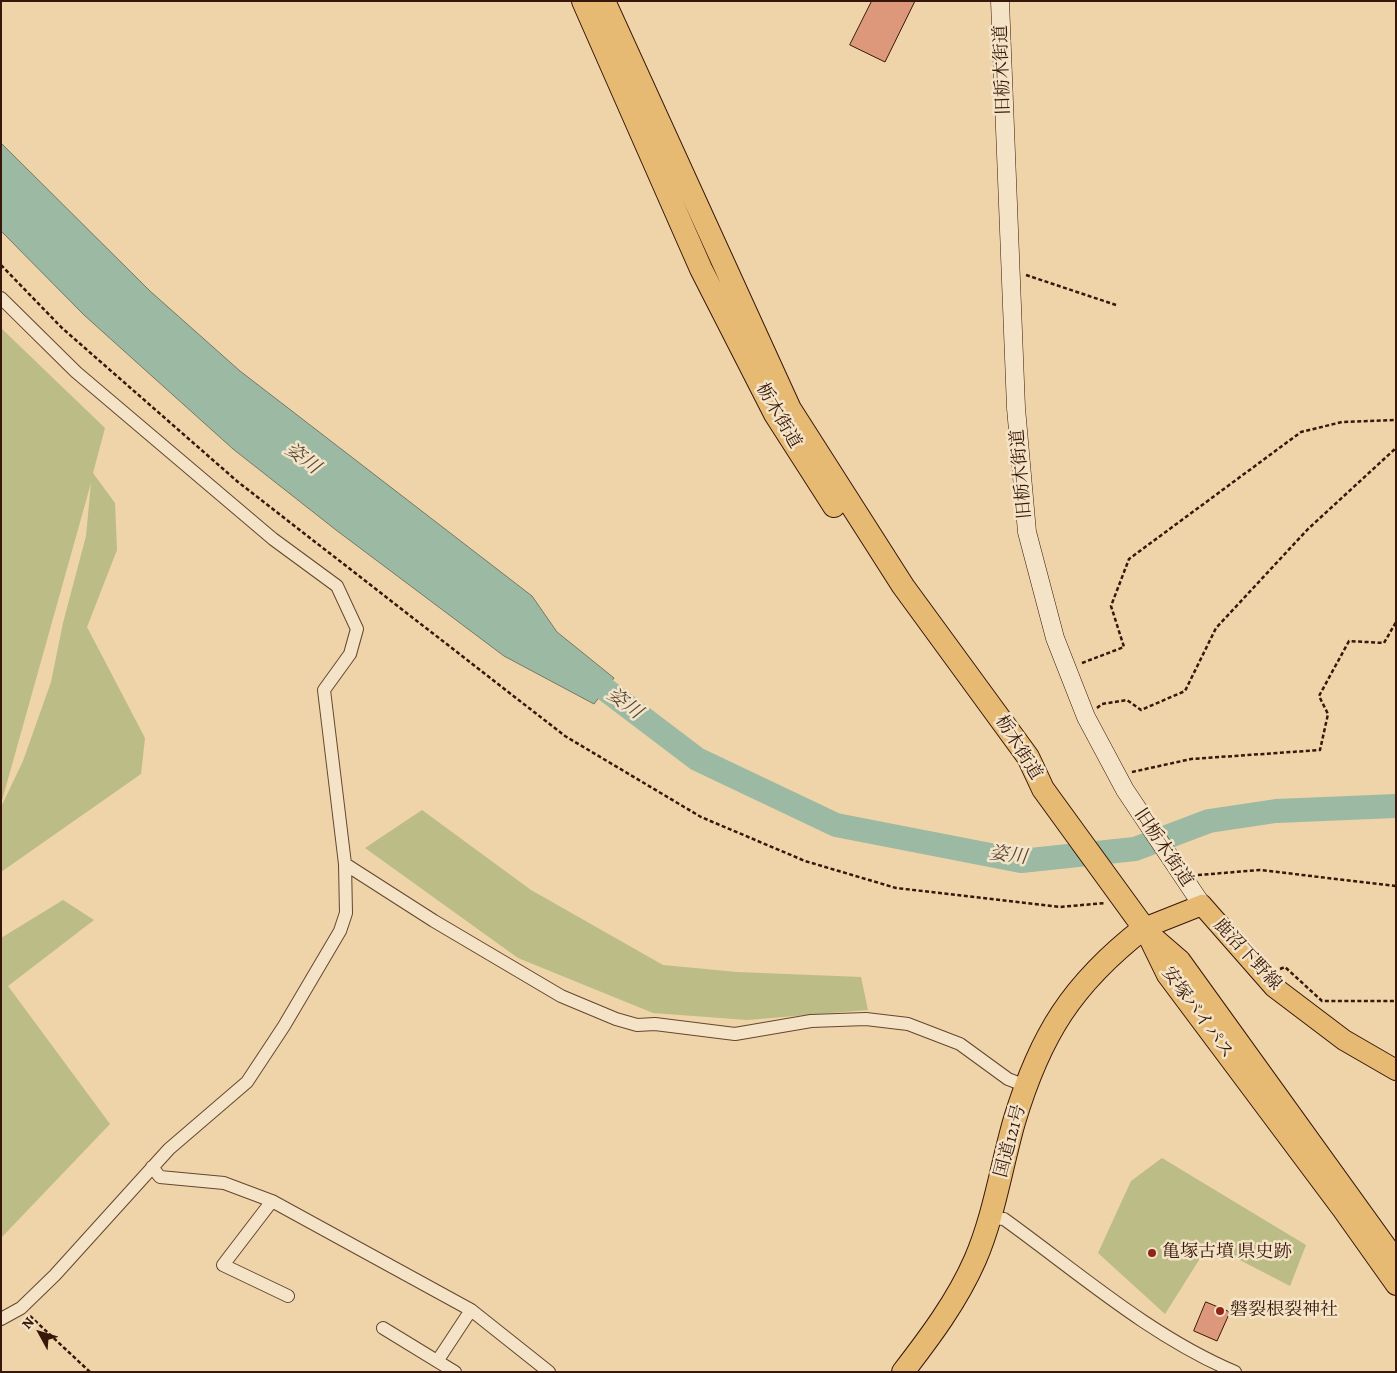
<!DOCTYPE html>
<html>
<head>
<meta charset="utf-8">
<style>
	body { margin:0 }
	#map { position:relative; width:1397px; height:1373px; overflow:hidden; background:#eed4a8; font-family:Alegreya,serif }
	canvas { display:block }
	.frame { position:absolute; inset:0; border:2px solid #371709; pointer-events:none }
	.north { position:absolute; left:15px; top:1308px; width:50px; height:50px; -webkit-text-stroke:4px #f4e3c6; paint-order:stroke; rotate:309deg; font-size:14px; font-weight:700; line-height:20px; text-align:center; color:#371709 }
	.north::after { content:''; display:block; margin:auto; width:18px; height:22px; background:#371709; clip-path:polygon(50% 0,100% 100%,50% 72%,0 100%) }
</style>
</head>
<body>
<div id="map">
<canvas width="1397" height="1373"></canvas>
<div class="frame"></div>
<div class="north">N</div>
</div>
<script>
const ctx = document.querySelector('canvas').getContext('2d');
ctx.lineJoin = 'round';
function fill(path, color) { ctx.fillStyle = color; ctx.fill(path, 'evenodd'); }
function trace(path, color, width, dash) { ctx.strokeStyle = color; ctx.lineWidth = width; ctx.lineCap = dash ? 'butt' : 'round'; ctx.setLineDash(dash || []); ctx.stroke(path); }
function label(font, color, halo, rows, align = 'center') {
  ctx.font = font + ' Alegreya,"Noto Serif JP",serif'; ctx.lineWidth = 5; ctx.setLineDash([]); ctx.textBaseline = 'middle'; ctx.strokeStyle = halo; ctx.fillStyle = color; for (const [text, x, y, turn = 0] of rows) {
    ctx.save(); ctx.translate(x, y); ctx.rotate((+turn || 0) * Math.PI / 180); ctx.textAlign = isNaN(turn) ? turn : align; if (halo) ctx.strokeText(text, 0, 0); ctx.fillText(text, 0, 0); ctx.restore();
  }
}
fill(new Path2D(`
	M1,328L105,428L93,473L115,503L117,550L87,627L145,738L141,774L1,872V807L23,761L51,682L63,623L86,536L91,483L1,804Z
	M422,810L531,890L663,965L737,972L861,977L868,1010L747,1020L653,1013L518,958L365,848Z
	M63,900L94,920L8,986L110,1124L1,1238V938Z
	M1162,1158L1306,1245L1290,1286L1209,1244L1165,1314L1098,1253L1131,1181Z`), '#bbbc86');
const water = new Path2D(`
	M1,143L150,291L240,371L532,596L557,632L614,678L594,704L504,656L336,530L233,449L84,315L1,231Z`);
fill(water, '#9bb9a3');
trace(water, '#737865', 1);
trace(new Path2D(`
	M581,671L697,759L836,825L1021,861L1135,849L1209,821L1276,811L1396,806`), '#9bb9a3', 24);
const building = new Path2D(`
	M872,1H915L885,62L850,45Z
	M1206,1302L1230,1312L1217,1341L1194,1331Z`);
fill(building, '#dd987c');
trace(building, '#371709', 1);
const street = new Path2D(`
	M1,298L76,372L273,539L337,586L357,629L350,654L324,690L345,864L346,913L340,931L284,1026L247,1082L169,1149L55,1275L21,1308L1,1319
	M345,864L434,921L561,996L616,1019L637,1025L655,1024L735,1034L811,1021L866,1019L908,1024L960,1044L1008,1079L1026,1086
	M152,1167L160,1177L224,1183L272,1201L471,1310L549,1372
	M272,1201L223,1265L288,1296
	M990,1218L1004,1219C1079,1273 1150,1336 1235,1372
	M383,1328L455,1372
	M438,1360L471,1310`);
const secondary = new Path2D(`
	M1000,1L1016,408L1027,532L1055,638L1086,717L1125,790L1202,905`);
const primary = new Path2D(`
	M1144,928L1167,975L1342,1209L1396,1285
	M1144,928L1202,905L1274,987L1344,1040L1396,1070
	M1151,935L1180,960L1396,1260`);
const highway = new Path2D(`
	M583,1L701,269L775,414L834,506
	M604,1L790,409L903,586L1028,757L1043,789L1144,928C1072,984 1040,1035 1014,1122C1001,1168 994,1216 975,1260C957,1301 930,1337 903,1372`);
trace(street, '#654631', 14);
trace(secondary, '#371709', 19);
trace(primary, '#371709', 22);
trace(highway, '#371709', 24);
trace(new Path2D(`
	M1,265L62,328L238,482L565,736L701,817L805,861L896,888L1060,907L1105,903
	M1026,275L1116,305
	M1082,663L1124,647L1111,606L1129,559L1301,432L1342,422L1396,420
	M1097,708L1102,704L1127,700L1141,710L1185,691L1216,628L1308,529L1396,448
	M1132,772L1191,759L1320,750L1328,714L1319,696L1349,641L1384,643L1396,622
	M1198,875L1260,870L1396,886
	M1280,969L1285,967L1322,1001H1396
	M30,1316L90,1372`), '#371709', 2.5, [4, 2.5]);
trace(street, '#f4e3c6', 12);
trace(secondary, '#f4e3c6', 18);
trace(primary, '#e7ba74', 20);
trace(highway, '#e7ba74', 22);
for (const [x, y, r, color] of [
	[1152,1253,5,"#8f2418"],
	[1220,1311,5,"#8f2418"]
]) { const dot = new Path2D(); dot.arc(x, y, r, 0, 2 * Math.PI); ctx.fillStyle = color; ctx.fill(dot); trace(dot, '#f4e3c6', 2); }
label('18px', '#371709', '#f4e3c6', [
	["旧栃木街道",1003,70,-92],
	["栃木街道",778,416,60],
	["旧栃木街道",1022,474,-95],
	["栃木街道",1018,748,58],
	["旧栃木街道",1163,848,56],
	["鹿沼下野線",1247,955,47],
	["安塚バイパス",1197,1013,54],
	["国道121号",1011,1141,-75]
]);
label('18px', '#371709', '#f4e3c6', [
	["亀塚古墳 県史跡",1162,1253],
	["磐裂根裂神社",1230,1311]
], 'left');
label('italic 19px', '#554837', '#f4e3c6', [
	["姿川",302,459,37],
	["姿川",624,704,37],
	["姿川",1008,856,7]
]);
</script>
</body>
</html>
